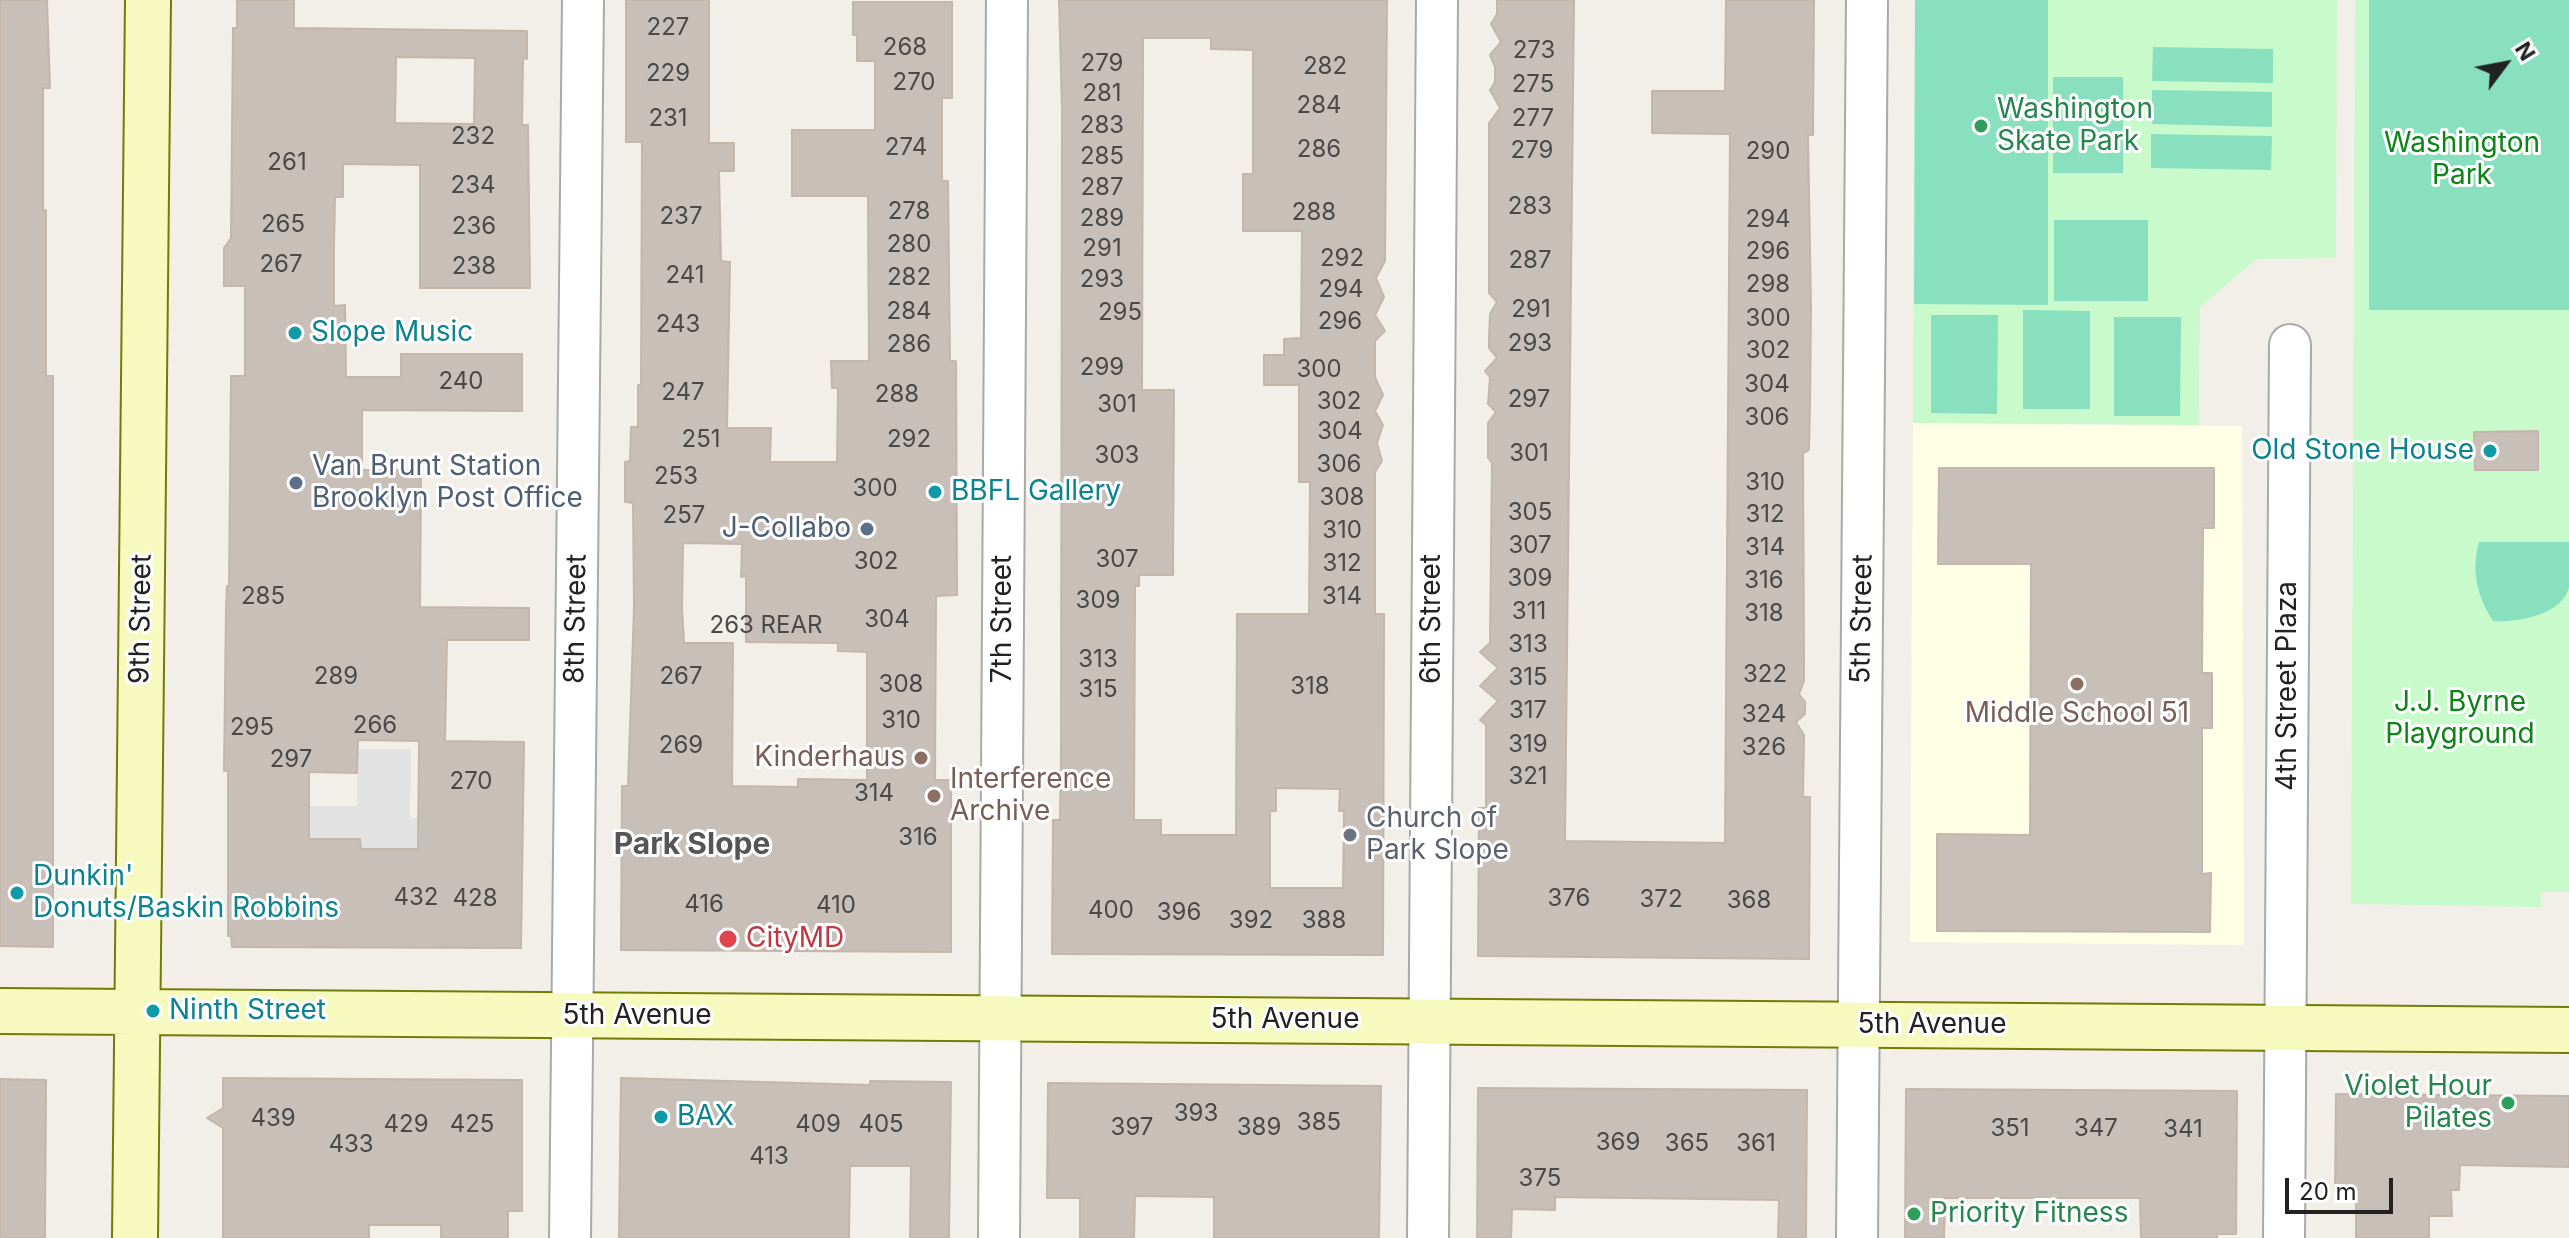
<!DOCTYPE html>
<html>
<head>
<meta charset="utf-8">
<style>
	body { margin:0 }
	#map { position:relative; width:2569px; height:1238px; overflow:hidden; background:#f2efe9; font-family:Inter,sans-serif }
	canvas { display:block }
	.north { position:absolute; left:2465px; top:24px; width:80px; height:80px; -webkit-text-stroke:6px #fff; paint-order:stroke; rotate:58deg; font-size:22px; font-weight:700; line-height:32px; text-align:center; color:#222 }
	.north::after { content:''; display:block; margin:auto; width:28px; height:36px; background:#222; clip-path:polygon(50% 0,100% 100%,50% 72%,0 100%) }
	.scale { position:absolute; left:2285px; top:1178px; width:108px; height:36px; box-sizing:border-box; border:4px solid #222; border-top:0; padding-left:10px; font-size:24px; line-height:28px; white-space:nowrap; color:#222; -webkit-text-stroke:6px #fff; paint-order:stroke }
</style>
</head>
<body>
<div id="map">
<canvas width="2569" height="1238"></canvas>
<div class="north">N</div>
<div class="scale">20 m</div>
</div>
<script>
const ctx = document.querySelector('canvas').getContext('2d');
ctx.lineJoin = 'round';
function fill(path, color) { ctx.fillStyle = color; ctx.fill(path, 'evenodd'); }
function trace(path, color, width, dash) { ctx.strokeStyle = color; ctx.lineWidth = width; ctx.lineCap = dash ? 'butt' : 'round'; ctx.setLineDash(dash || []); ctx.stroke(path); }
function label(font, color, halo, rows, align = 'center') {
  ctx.font = font + ' Inter,sans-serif'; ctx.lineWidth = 6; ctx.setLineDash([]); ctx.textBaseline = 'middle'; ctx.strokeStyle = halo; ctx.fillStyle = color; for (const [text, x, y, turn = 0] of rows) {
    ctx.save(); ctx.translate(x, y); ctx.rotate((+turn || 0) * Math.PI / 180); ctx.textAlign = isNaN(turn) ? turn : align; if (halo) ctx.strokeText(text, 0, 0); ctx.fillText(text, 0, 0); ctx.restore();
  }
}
fill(new Path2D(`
	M1913,423L2242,426L2244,945L1910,942Z`), '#ffffe5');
fill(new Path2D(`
	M1915,0H2337L2336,258L2257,259L2200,307L2199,425L1913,423Z
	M2355,0H2569V892H2541V907L2351,904Z`), '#c8facc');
fill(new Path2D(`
	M1915,0H2048V305L1914,304Z
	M2369,0H2569V310H2369Z
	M2153,47L2273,49V83L2152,81Z
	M2053,77H2123V173H2053Z
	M2152,90L2272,92V127L2152,124Z
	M2151,134L2272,136L2271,170L2151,168Z
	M2054,220H2148V301H2054Z
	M2023,310L2090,311V409H2023Z
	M1931,315H1998L1997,414L1931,413Z
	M2114,317H2181L2180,416H2114Z
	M2479,542H2569C2569,556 2569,573 2569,587C2563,615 2516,623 2493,621C2477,596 2471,571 2479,542Z`), '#88e0be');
fill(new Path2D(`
	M358,749H411L410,818L511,817L490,849H361L360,839H309V806H357Z`), '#e2e2e2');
const building = new Path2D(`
	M0,0H47L50,88H43V211L46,210V376H53V947L0,946Z
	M237,0H294V28L527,31V59L523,58L522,125H528L530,288H420V165L343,164V197H335L334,245V306L345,305L346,377H401V354H522V411L362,410V470H421L420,607L529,608V640H447L445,741L524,742L521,948L232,947L231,936H228V771H224L226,609L227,586H229L231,376H245V286H224V248L231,238L233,28H237ZM396,57L475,58L474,124L395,123ZM358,740L419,741L418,849H361L360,839H309V772L357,773Z
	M626,0H709V143H734V171H719L721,261L730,262L727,428H771L770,462H837L838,388H832L831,361H869L868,196H792V130H875V61H857V35H853V2H952V98H942V181H948L950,361H956L957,595L936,596L935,780H951V952L621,950L622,786H628L634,607L633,503L625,502V462L630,461L631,427H638V385H641L642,142H626ZM683,543L742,544L741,577L746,576V642L838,643V651L867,652V780L798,779V787L732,786L733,643H684L682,608Z
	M1059,0H1387L1385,261L1376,278L1384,297L1375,315L1385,331L1375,341V377L1383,395L1375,411L1383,425L1377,443L1382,461L1375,472V614H1384L1383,955L1052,954L1053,820H1060L1061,762L1062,109ZM1143,38H1211V49L1253,50V174H1243V231H1302L1301,338L1284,339V355H1264V385H1299V482H1310L1309,614H1237L1236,835H1161V820H1134L1135,586H1139V575H1173L1174,390H1142ZM1276,788L1340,789L1339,811H1344L1343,888H1270V811H1276Z
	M1497,0H1574L1565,841L1725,843L1730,134L1652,133V91H1725L1726,0H1814L1813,135H1808L1811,307L1810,405L1809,450L1803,453L1804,666V681L1799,694L1805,702V714L1796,722L1804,735L1803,797H1810L1809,959L1478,956L1479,808H1486V725L1480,720L1498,701L1480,686L1498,668L1480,652L1490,643L1492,463L1488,458V423L1496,412L1488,404L1490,377L1485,371L1497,358L1489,348V338L1490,314L1497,302L1489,293V123L1500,108L1490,90L1495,82V67L1490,55L1501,42L1491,24L1497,14Z
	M2538,431V470H2475L2474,432Z
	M1939,468H2214V528H2203L2202,673H2212V728H2202V874L2211,873L2210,932L1937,931V834L2030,835L2031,564H1938Z
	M223,1078L522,1080V1211H508V1238H441V1225H369V1238H223V1128L207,1118L223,1108Z
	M621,1078L870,1085V1081L951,1082L949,1238H910L911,1166H850L849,1238H619Z
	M0,1079L46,1080L45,1238H0Z
	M1048,1083L1381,1086L1379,1238H1214V1197L1135,1196L1134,1238H1080V1198H1047Z
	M1478,1088L1807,1090L1806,1238H1778L1779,1200L1555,1197V1210L1512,1209L1511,1238H1477Z
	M1906,1089L2237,1091L2236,1234H2217V1238H2141L2140,1198H1945L1944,1238H1905Z
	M2336,1094L2569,1096V1167L2460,1165L2459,1190H2451L2452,1216H2429V1238H2356V1190H2335Z`);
fill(building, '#c7bfb8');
trace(building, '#c4b6ab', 2);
const street = new Path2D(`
	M570,1238L583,0
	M999,1238L1007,0
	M1428,1238L1437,0
	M1857,1238L1867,0
	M2284,1238L2290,345`);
const secondary = new Path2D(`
	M0,1011L2569,1030
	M135,1238L148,0`);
trace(street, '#a9a9a9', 44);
trace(secondary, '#707d05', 48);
trace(street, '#fff', 40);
trace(secondary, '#f7fabf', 44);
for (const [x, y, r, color] of [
	[1981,126,8,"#2e9e5b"],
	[295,333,8,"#0f9aa8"],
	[2490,451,8,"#0f9aa8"],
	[296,483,8,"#5c6f8a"],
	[935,492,8,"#0f9aa8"],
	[867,529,8,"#5c6f8a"],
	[2077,684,8,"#8d6e63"],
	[921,758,8,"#8d6e63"],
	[934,796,8,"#8d6e63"],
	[1350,835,8,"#6b7280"],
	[17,893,8,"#0f9aa8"],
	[728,939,10,"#e0444e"],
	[153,1011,8,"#0f9aa8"],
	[2508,1103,8,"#2e9e5b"],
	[661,1117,8,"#0f9aa8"],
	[1914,1214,8,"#2e9e5b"]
]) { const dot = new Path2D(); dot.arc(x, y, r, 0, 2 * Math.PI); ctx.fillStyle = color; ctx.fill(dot); trace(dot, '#fff', 3); }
label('24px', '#4b4948', null, [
	["227",668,28],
	["268",905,48],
	["273",1534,51],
	["279",1102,64],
	["282",1325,67],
	["229",668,74],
	["270",914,83],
	["275",1533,85],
	["281",1102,94],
	["284",1319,106],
	["231",668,119],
	["277",1533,119],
	["283",1102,126],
	["232",473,137],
	["274",906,148],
	["286",1319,150],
	["279",1532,151],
	["290",1768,152],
	["285",1102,157],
	["261",287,163],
	["234",473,186],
	["287",1102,188],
	["283",1530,207],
	["278",909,212],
	["288",1314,213],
	["237",681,217],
	["289",1102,219],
	["294",1768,220],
	["265",283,225],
	["236",474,227],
	["280",909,245],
	["291",1102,249],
	["296",1768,252],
	["292",1342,259],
	["287",1530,261],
	["267",281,265],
	["238",474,267],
	["241",685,276],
	["282",909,278],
	["293",1102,280],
	["298",1768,285],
	["294",1341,290],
	["291",1531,310],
	["284",909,312],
	["295",1120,313],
	["300",1768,319],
	["296",1340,322],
	["243",678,325],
	["293",1530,344],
	["286",909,345],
	["302",1768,351],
	["299",1102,368],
	["300",1319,370],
	["240",461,382],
	["304",1767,385],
	["247",683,393],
	["288",897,395],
	["297",1529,400],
	["302",1339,402],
	["301",1117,405],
	["306",1767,418],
	["304",1340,432],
	["251",701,440],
	["292",909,440],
	["301",1529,454],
	["303",1117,456],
	["306",1339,465],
	["253",676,477],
	["310",1765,483],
	["300",875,489],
	["308",1342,498],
	["305",1530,513],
	["312",1765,515],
	["257",684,516],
	["310",1342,531],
	["307",1530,546],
	["314",1765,548],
	["307",1117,560],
	["302",876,562],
	["312",1342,564],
	["309",1530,579],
	["316",1764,581],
	["285",263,597],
	["314",1342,597],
	["309",1098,601],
	["311",1529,612],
	["318",1764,614],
	["304",887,620],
	["263 REAR",766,626],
	["313",1528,645],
	["313",1098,660],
	["322",1765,675],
	["289",336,677],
	["267",681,677],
	["315",1528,678],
	["308",901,685],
	["318",1310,687],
	["315",1098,690],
	["317",1528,711],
	["324",1764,715],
	["310",901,721],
	["266",375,726],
	["295",252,728],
	["319",1528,745],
	["269",681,746],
	["326",1764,748],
	["297",291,760],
	["321",1528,777],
	["270",471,782],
	["314",874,794],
	["316",918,838],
	["432",416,898],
	["428",475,899],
	["376",1569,899],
	["372",1661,900],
	["368",1749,901],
	["416",704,905],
	["410",836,906],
	["400",1111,911],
	["396",1179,913],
	["392",1251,921],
	["388",1324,921],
	["393",1196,1114],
	["439",273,1119],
	["385",1319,1123],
	["429",406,1125],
	["425",472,1125],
	["409",818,1125],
	["405",881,1125],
	["397",1132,1128],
	["389",1259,1128],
	["351",2010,1129],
	["347",2096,1129],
	["341",2183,1130],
	["369",1618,1143],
	["365",1687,1144],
	["361",1756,1144],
	["433",351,1145],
	["413",769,1157],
	["375",1540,1179]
]);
label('28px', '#27864d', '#fff', [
	["Washington",1997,110],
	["Skate Park",1997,142],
	["Violet Hour",2492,1087,"right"],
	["Pilates",2492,1119,"right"],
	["Priority Fitness",1930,1214]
], 'left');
label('28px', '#0c8416', '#fff', [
	["Washington",2462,144],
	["Park",2462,176],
	["J.J. Byrne",2460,703],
	["Playground",2460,735]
]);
label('28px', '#0d838f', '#fff', [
	["Slope Music",311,333],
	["Old Stone House",2474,451,"right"],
	["BBFL Gallery",951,492],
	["Dunkin'",33,877],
	["Donuts/Baskin Robbins",33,909],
	["Ninth Street",169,1011],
	["BAX",677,1117]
], 'left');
label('28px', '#4e5e75', '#fff', [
	["Van Brunt Station",312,467],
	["Brooklyn Post Office",312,499],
	["J-Collabo",851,529,"right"]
], 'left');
label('28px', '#222', '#fff', [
	["9th Street",141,619,-89],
	["8th Street",576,619,-89],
	["7th Street",1003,619,-90],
	["6th Street",1432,619,-90],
	["5th Street",1862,619,-89],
	["4th Street Plaza",2288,686,-90],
	["5th Avenue",637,1016],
	["5th Avenue",1285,1020],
	["5th Avenue",1932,1025]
]);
label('28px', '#785e54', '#fff', [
	["Middle School 51",2077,714],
	["Kinderhaus",905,758,"right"],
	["Interference",950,780,"left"],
	["Archive",950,812,"left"]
]);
label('28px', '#5b616d', '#fff', [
	["Church of",1366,819],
	["Park Slope",1366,851]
], 'left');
label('28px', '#be3a42', '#fff', [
	["CityMD",746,939]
], 'left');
label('bold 30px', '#555', '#fff', [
	["Park Slope",692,845]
]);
</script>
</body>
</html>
